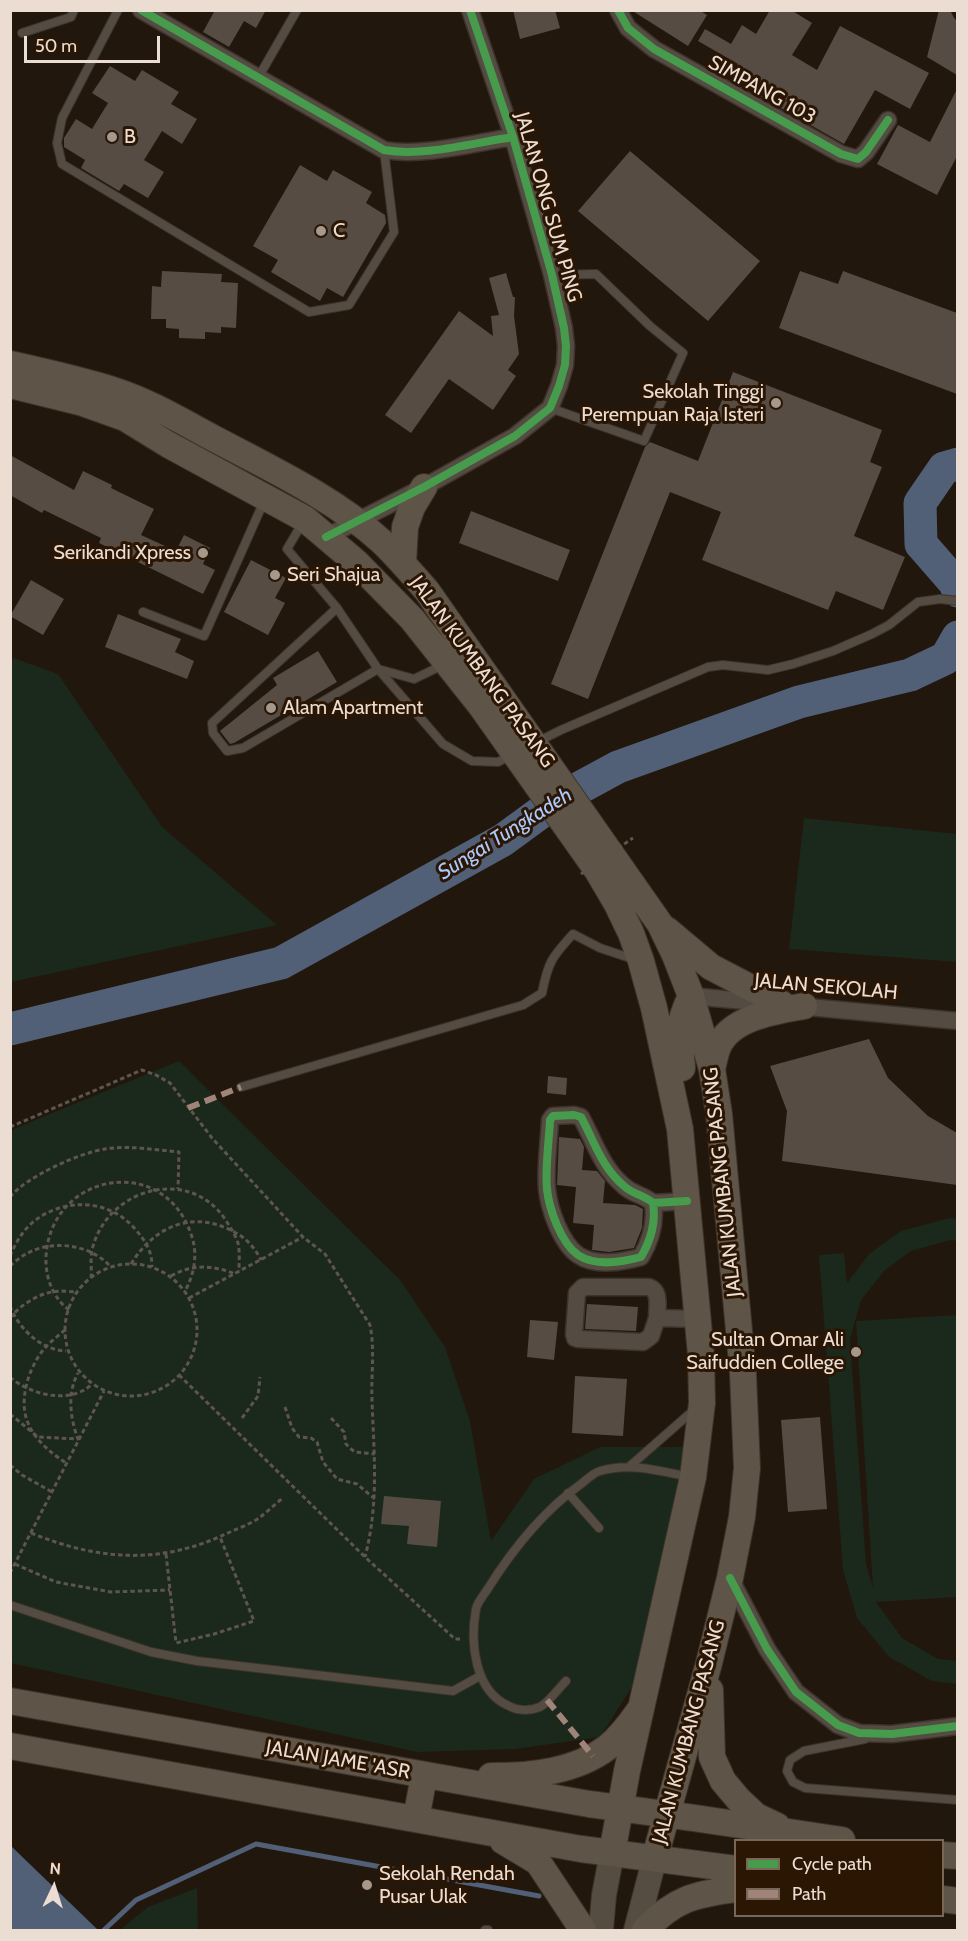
<!DOCTYPE html>
<html>
<head>
<meta charset="utf-8">
<style>
	body { margin:0 }
	#map { position:relative; width:968px; height:1941px; overflow:hidden; background:#22170d; font-family:Cabin,sans-serif }
	canvas { display:block }
	.frame { position:absolute; inset:0; border:12px solid #ecddd2; pointer-events:none }
	.legend { position:absolute; left:734px; top:1839px; width:210px; height:78px; box-sizing:border-box; background:#2b1604; border:2px solid #786656; margin:0; padding:8px 10px; list-style:none; font-size:18px; color:#ecddd2 }
	.legend li { display:flex; align-items:center; gap:12px; height:30px }
	.legend b { width:30px; border:2px solid #786656 }
	.north { position:absolute; left:24px; top:1857px; width:60px; height:60px; -webkit-text-stroke:4px #2b1604; paint-order:stroke; rotate:4deg; font-size:16px; font-weight:700; line-height:24px; text-align:center; color:#ecddd2 }
	.north::after { content:''; display:block; margin:auto; width:21px; height:27px; background:#ecddd2; clip-path:polygon(50% 0,100% 100%,50% 72%,0 100%) }
	.scale { position:absolute; left:24px; top:36px; width:136px; height:27px; box-sizing:border-box; border:3px solid #ecddd2; border-top:0; padding-left:8px; font-size:18px; line-height:21px; white-space:nowrap; color:#ecddd2; -webkit-text-stroke:4px #2b1604; paint-order:stroke }
</style>
</head>
<body>
<div id="map">
<canvas width="968" height="1941"></canvas>
<div class="frame"></div>
<ul class="legend">
<li><b style="height:8px;background:#469c4c"></b>Cycle path</li>
<li><b style="height:8px;background:#a18479"></b>Path</li>
</ul>
<div class="north">N</div>
<div class="scale">50 m</div>
</div>
<script>
const ctx = document.querySelector('canvas').getContext('2d');
ctx.lineJoin = 'round';
function fill(path, color) { ctx.fillStyle = color; ctx.fill(path, 'evenodd'); }
function trace(path, color, width, dash) { ctx.strokeStyle = color; ctx.lineWidth = width; ctx.lineCap = dash ? 'butt' : 'round'; ctx.setLineDash(dash || []); ctx.stroke(path); }
function label(font, color, halo, rows, align = 'center') {
  ctx.font = font + ' Cabin,sans-serif'; ctx.lineWidth = 6; ctx.setLineDash([]); ctx.textBaseline = 'middle'; ctx.strokeStyle = halo; ctx.fillStyle = color; for (const [text, x, y, turn = 0] of rows) {
    ctx.save(); ctx.translate(x, y); ctx.rotate((+turn || 0) * Math.PI / 180); ctx.textAlign = isNaN(turn) ? turn : align; if (halo) ctx.strokeText(text, 0, 0); ctx.fillText(text, 0, 0); ctx.restore();
  }
}
fill(new Path2D(`
	M11,657L58,674L162,827L277,925L11,982Z
	M804,818L957,834V962L789,949Z
	M179,1061L401,1281L445,1347L470,1421L491,1541L534,1479L600,1447H687L644,1668L600,1737L515,1749L417,1752L11,1663V1130Z
	M949,1218L957,1219V1241L950,1240L911,1251L885,1270L861,1300L850,1339L866,1564L873,1588L856,1321L957,1315V1597L876,1602L902,1638L938,1659L957,1661V1684L932,1681L889,1657L857,1618L843,1570L819,1255L844,1253L847,1283L869,1254L901,1231Z
	M197,1888L198,1930H120L148,1907Z`), '#1b281c');
fill(new Path2D(`
	M11,1846L98,1930H11Z`), '#526077');
trace(new Path2D(`
	M104,1930L136,1900L256,1844L539,1896`), '#526077', 5);
trace(new Path2D(`
	M958,464L944,468L920,503L921,544L955,583L958,591
	M10,1029L281,963L503,840L559,799L618,767L799,702L910,675L946,658L958,637`), '#526077', 33);
fill(new Path2D(`
	M215,10H266L256,28L244,21L229,47L203,32Z
	M513,10H555L560,28L520,39Z
	M631,10H699L707,15L688,46Z
	M770,10H791L812,23L792,55L817,70L840,26L929,73L910,109L875,90L844,144L756,94L759,89L732,73L738,64L698,41L705,29L731,44L742,25L756,34Z
	M939,10H950L954,18L957,21V75L927,57Z
	M110,66L135,81L142,70L179,92L171,104L197,119L182,144L162,131L144,160L164,172L148,198L124,184L119,191L81,168L85,160L64,147V138L76,119L92,129L108,103L92,93Z
	M957,89V156L937,195L877,164L898,125L930,142Z
	M630,151L760,261L708,321L578,211Z
	M300,165L327,181L333,170L372,192L366,203L385,215L386,223L343,297L327,288L320,301L271,272L278,260L253,246Z
	M162,271L222,274L221,282L238,283L236,328L221,327V333L205,332V339L179,338V329L166,328V319H151L152,286L161,287Z
	M800,271L838,284L843,271L957,313V394L779,328Z
	M506,273L513,297H515L514,316L519,354L508,370L516,376L493,410L449,379L411,433L385,415L459,311L493,336L491,316L499,315L489,278Z
	M733,372L882,430L870,462L882,467L854,536L905,557L883,610L836,591L828,610L702,560L721,512L670,492L588,699L551,684L645,447L650,442L698,461Z
	M10,455L74,490L83,471L112,485L111,488L154,509L141,535L176,551L184,535L210,548L203,564L215,570L203,594L99,543L101,538L44,510L42,513L10,495Z
	M471,511L570,550L558,581L459,543Z
	M251,560L286,578L275,598L285,603L268,635L224,612Z
	M31,580L64,599L43,635L10,616Z
	M118,614L181,639L175,652L194,661L187,679L105,647Z
	M318,651L337,682L234,743L230,744L220,731L277,685L273,678Z
	M869,1039L888,1078L928,1116L957,1133V1185L782,1161L787,1111L770,1066Z
	M548,1076L567,1078L566,1095L547,1093Z
	M559,1137L580,1139L584,1147L582,1170L597,1171L605,1181L603,1203L635,1205L643,1209L642,1228L634,1248L609,1252L592,1250L594,1225L573,1223L576,1187L557,1185Z
	M587,1304L638,1307L636,1331L585,1329Z
	M530,1320L558,1322L554,1360L527,1357Z
	M575,1376L627,1379L623,1436L572,1433Z
	M820,1417L827,1509L788,1512L781,1420Z
	M384,1496L441,1501L437,1547L407,1544L409,1526L381,1524Z`), '#564c44');
const lane = new Path2D(`
	M118,10L62,118L57,143L62,164L309,312L349,305L394,232L384,150
	M22,33L71,17L74,10
	M258,78L297,10
	M550,408L644,441L683,353L650,326L596,274L552,275
	M303,522L287,549L337,608L378,669L443,744L472,761L498,762L512,755
	M337,608L212,723L213,733L227,751L243,748L378,669L414,679L445,664
	M143,612L204,636L265,499
	M535,743L561,730L708,667L723,665L768,670L793,664L833,651L872,634L889,625L918,602L940,599L958,601
	M241,1087L523,1005L542,993C548,962 552,957 573,934L600,948L636,960
	M630,1466L695,1409
	M568,1493L599,1528
	M10,1605L151,1652L197,1661L453,1691L480,1676
	M566,1681C558,1689 549,1702 540,1707C530,1711 518,1711 509,1706C474,1691 470,1642 476,1609C477,1603 483,1596 487,1590C512,1550 542,1512 581,1484C586,1480 593,1473 600,1471C630,1462 660,1471 690,1477
	M865,1739L804,1751L790,1760L787,1771L793,1782L805,1788L958,1800
	M485,1930H488`);
const street = new Path2D(`
	M141,10L384,150C423,157 473,143 513,137
	M618,10L628,28L654,49L841,154L858,159L866,152L888,120
	M326,537L424,487L515,436L550,408L559,386L565,365L566,346L564,328L552,275L513,137L470,10
	M691,996L958,1021
	M653,1203C656,1222 651,1240 641,1257C622,1262 596,1267 578,1255C561,1243 549,1209 547,1189C545,1167 549,1142 550,1120L553,1116L574,1115L581,1117C594,1141 602,1168 624,1186C632,1194 644,1195 653,1203L687,1201
	M657,1318L651,1336L643,1342L578,1339L575,1338L574,1334L577,1293L583,1287H649C661,1291 657,1307 657,1318L698,1319
	M730,1578L767,1649L796,1692L838,1725L859,1733L892,1734L958,1726`);
const secondary = new Path2D(`
	M601,1930L604,1895L612,1853
	M636,1930L655,1857`);
const primary = new Path2D(`
	M10,364C46,372 82,380 116,391C150,402 183,422 215,439C270,468 335,499 381,541C398,557 412,574 427,591L660,924L675,955L691,996L712,1069L719,1114L743,1374L747,1468L742,1517L730,1578L709,1663L655,1857
	M10,385L83,403L125,418L169,445L305,519L357,563L412,619L481,706L597,870L617,904L631,933L641,961L654,1008L680,1129L701,1355L702,1403L693,1477L627,1771L612,1853
	M403,563L405,527L412,507L424,487
	M667,930L711,967L782,1004
	M682,1068C680,1036 676,1027 691,996
	M712,1069C714,1062 715,1054 718,1047C731,1017 776,1011 804,1006
	M710,1690L712,1757L723,1781L739,1800L756,1816L777,1826
	M10,1701L589,1804L694,1818L842,1840
	M10,1746L581,1849L736,1869
	M491,1776C531,1776 575,1772 608,1747C620,1737 630,1724 639,1711
	M416,1819L424,1776
	M503,1841L538,1862L583,1930
	M942,1855L958,1856
	M942,1899L958,1901
	M645,1930C674,1899 695,1894 736,1889`);
trace(lane, '#3d332a', 10);
trace(street, '#3d332a', 19);
trace(secondary, '#3d332a', 26);
trace(primary, '#3d332a', 28);
trace(new Path2D(`
	M10,1127L142,1070L156,1075L170,1083L212,1138L303,1237L325,1254L370,1325C375,1350 371,1375 372,1400C374,1455 379,1504 365,1557
	M10,1197C26,1177 79,1153 105,1149C129,1145 155,1150 179,1152L178,1189
	M10,1256C16,1242 24,1228 37,1219C68,1197 111,1200 136,1230C146,1242 152,1251 152,1267
	M131,1264C155,1225 195,1209 236,1233C247,1239 255,1248 261,1260
	M65 1330a66 66 0 1 1 132 0a66 66 0 1 1-132 0Z
	M10,1266C15,1262 20,1257 26,1254C52,1239 90,1244 111,1267
	M171,1276C192,1264 213,1265 235,1274
	M91,1278C92,1269 90,1259 92,1250C106,1189 188,1165 225,1219C230,1227 235,1234 238,1243C240,1252 239,1262 239,1271
	M189,1298L303,1237
	M10,1306C19,1329 41,1350 66,1351
	M69,1310C53,1298 45,1277 46,1257C50,1173 163,1152 191,1234C198,1253 195,1273 185,1291
	M10,1318C19,1306 38,1294 52,1292C60,1290 70,1292 78,1292
	M65,1330C58,1336 50,1342 44,1349C29,1367 18,1400 28,1423C35,1440 51,1453 66,1463
	M179,1375L365,1557L455,1639H461
	M10,1377C30,1395 71,1405 92,1384
	M285,1407L292,1428L299,1437L311,1438L317,1442L323,1462L337,1479L357,1484L375,1499
	M10,1414L38,1437L78,1439C70,1418 67,1393 78,1373
	M242,1418L258,1396L260,1377
	M331,1418L344,1432L346,1444L351,1449L355,1452L375,1454
	M10,1465L22,1475L52,1492
	M31,1533C100,1561 162,1565 230,1532C239,1528 250,1524 259,1518C267,1512 275,1504 283,1498
	M166,1554L176,1643L214,1634L254,1621L220,1537
	M15,1564L56,1582L111,1592L170,1590
	M10,1573L104,1391`), '#5e564e', 3, [4.5, 3]);
trace(lane, '#544c43', 8);
trace(street, '#544c43', 16);
trace(secondary, '#564d42', 24);
trace(primary, '#5e5447', 26);
trace(new Path2D(`
	M581,874L633,838`), '#5e564e', 3, [4.5, 3]);
trace(new Path2D(`
	M188,1108L241,1087
	M547,1700L593,1756`), '#a18479', 6, [12, 6]);
trace(new Path2D(`
	M141,10L384,150C423,157 473,143 513,137
	M618,10L628,28L654,49L841,154L858,159L866,152L888,120
	M326,537L424,487L515,436L550,408L559,386L565,365L566,346L564,328L552,275L513,137L470,10
	M653,1203C656,1222 651,1240 641,1257C622,1262 596,1267 578,1255C561,1243 549,1209 547,1189C545,1167 549,1142 550,1120L553,1116L574,1115L581,1117C594,1141 602,1168 624,1186C632,1194 644,1195 653,1203L687,1201
	M730,1578L767,1649L796,1692L838,1725L859,1733L892,1734L958,1726`), '#469c4c', 8);
for (const [x, y, r, color] of [
	[112,137,6,"#a5988d"],
	[321,231,6,"#a5988d"],
	[776,403,6,"#a5988d"],
	[203,553,6,"#a5988d"],
	[275,575,6,"#a5988d"],
	[271,708,6,"#a5988d"],
	[856,1352,6,"#a5988d"],
	[367,1885,6,"#a5988d"]
]) { const dot = new Path2D(); dot.arc(x, y, r, 0, 2 * Math.PI); ctx.fillStyle = color; ctx.fill(dot); trace(dot, '#2b1604', 2); }
label('20px', '#ecddd2', '#2b1604', [
	["SIMPANG 103",762,90,29],
	["JALAN ONG SUM PING",548,207,74],
	["JALAN KUMBANG PASANG",482,672,54],
	["JALAN SEKOLAH",826,987,5],
	["JALAN KUMBANG PASANG",723,1182,-96],
	["JALAN KUMBANG PASANG",689,1732,-75],
	["JALAN JAME 'ASR",338,1760,10]
]);
label('20px', '#ecddd2', '#2b1604', [
	["B",124,137],
	["C",333,231],
	["Sekolah Tinggi",764,392,"right"],
	["Perempuan Raja Isteri",764,415,"right"],
	["Serikandi Xpress",191,553,"right"],
	["Seri Shajua",287,575],
	["Alam Apartment",283,708],
	["Sultan Omar Ali",844,1340,"right"],
	["Saifuddien College",844,1363,"right"],
	["Sekolah Rendah",379,1874],
	["Pusar Ulak",379,1897]
], 'left');
label('italic 21px', '#abc9fb', '#2b1604', [
	["Sungai Tungkadeh",505,834,-32]
]);
</script>
</body>
</html>
